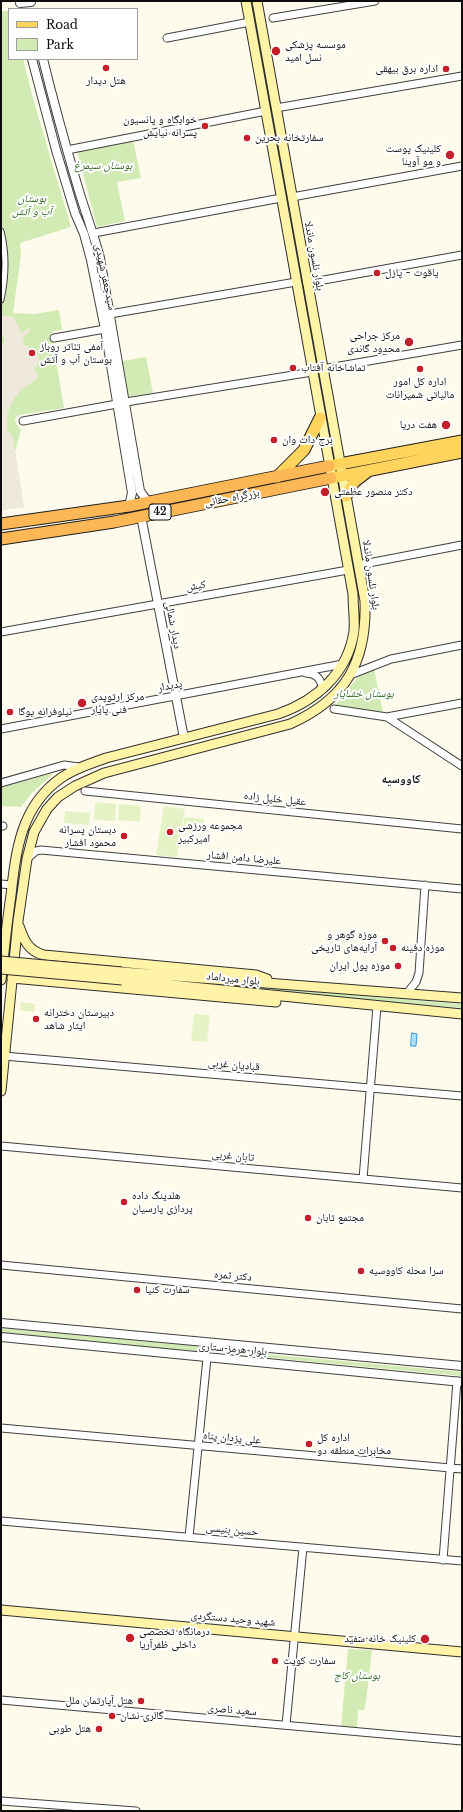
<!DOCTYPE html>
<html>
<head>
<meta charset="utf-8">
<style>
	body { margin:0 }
	#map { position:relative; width:463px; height:1812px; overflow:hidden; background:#fffbec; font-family:"Libre Baskerville",serif }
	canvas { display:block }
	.frame { position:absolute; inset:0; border:2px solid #0d0d0d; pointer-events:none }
	.legend { position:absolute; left:8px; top:8px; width:130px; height:52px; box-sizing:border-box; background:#fff; border:1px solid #9e9e9e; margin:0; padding:5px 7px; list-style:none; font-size:12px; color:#0d0d0d }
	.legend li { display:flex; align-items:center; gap:8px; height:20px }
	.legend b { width:20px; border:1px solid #9e9e9e }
</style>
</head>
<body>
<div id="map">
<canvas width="463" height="1812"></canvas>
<div class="frame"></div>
<ul class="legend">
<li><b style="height:5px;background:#ffd45c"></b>Road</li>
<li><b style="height:11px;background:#d2ebb4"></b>Park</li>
</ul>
</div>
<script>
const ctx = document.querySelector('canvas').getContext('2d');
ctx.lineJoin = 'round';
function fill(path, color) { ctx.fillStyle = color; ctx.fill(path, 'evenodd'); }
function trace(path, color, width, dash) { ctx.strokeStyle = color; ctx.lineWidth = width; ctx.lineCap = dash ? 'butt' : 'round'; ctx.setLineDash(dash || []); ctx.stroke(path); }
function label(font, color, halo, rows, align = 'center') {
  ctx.font = font + ' "Libre Baskerville","Noto Naskh Arabic",serif'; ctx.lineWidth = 4; ctx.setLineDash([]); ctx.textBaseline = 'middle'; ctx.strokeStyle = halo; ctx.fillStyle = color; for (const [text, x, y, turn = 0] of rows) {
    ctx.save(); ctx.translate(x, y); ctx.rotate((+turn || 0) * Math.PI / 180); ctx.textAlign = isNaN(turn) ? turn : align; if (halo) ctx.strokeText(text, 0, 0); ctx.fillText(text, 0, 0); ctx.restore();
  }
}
fill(new Path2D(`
	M1,11H9V59H23L32,95L71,227L20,243L21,255L13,313L35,314L59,310L62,330L54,331L49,338L53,342L64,408L19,415L15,418L16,424L21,430L15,452L24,507L1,510Z
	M133,140L141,178L117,182L125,221L97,227L77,151Z
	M146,357L153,393L129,397L122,361Z
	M374,669L383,712L335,706L358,677Z
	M50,774H53L33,792L21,807L1,806V787Z
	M273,988L462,1004V1008L273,991Z
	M1,1328L205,1347V1352L1,1333Z
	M211,1349L462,1372V1376L211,1352Z
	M348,1649L372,1650L366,1702L364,1710H358L357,1729L341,1727Z`), '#d2ebb4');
fill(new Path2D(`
	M95,802L116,804L115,821L94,820Z
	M119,804L141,806L140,822L118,820Z
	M164,806L185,809L177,857L156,855Z
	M65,811L90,813L89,825L64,823Z
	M184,817L204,819L203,829L184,828Z
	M21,1002L35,1004L34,1012L20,1010Z
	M194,1014L210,1015L207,1042L191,1041Z`), '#e4f2c6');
fill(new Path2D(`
	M1,315L14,317L21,333L29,328L31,330L23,337L24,345L36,351L39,359L35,369L38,376L37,379L22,389L13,400L7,415V430L13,438L24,507L1,510V343L5,342L4,336H1Z`), '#efe9db');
const water = new Path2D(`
	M412,1033L417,1034L416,1046H411Z`);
fill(water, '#aedff9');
trace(water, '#3296d4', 1);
const pedestrian = new Path2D(`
	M1,231C7,255 6,277 1,300`);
const minor = new Path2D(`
	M273,18L375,1
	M167,38L250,22
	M276,108L462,76
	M67,150L266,111
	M292,197L462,166
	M94,233L281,198
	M307,283L462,255
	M110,314L296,282
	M54,338L105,329
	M322,369L462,345
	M126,402L312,372
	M23,421L117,404
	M358,565L462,545
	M1,632L348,570
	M306,673C317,674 320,678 323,689
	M350,675L391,659L462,645
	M334,709L387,717L462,766
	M387,717L462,703
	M1,729L343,664
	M1,783L64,765L79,767
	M85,791L462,829
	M1,826H3
	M27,859L36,851L41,850L462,889
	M1,884L12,885
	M407,993L416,982L419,973L425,885
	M4,1056L462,1096
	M1,1146L462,1188
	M363,1179L377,1006
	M1,1265L462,1309
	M1,1428L462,1469
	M1,1521L462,1561
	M189,1537L207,1358
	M443,1560L457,1381
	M1,1700L462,1741
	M286,1725L303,1547
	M1,1801L136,1811`);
const tertiary = new Path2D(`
	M20,3L31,2
	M32,59L56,150L75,213L84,234L91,260L105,329L132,493L129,506
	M43,59C54,104 66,147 79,191C86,214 94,235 100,258L140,491L148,502
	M141,516L184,738
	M1,1323L462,1366
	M1,1337L462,1382`);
const secondary = new Path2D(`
	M19,926C24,940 28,951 44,955L256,975L267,979
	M122,972L462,998
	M12,978L276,1002
	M1,980C4,951 7,923 11,895C16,850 21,806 61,778C75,768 90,764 106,758L278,714C316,701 348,673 354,631C355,619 353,606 353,594L246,1
	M122,980L462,1014
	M1,1091L18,921L27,859L34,832L47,809L58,797L75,786L104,773L290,724C346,699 367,662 365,601L257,1
	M1,1610L462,1652`);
const primary = new Path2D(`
	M329,466L462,441
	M277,477L304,450L320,418
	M331,478L462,452
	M346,496L354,482L367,472`);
const trunk = new Path2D(`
	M1,524L129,506L329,466
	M1,539L114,522L331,478`);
trace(pedestrian, '#404040', 7);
trace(minor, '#404040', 9);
trace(tertiary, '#404040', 10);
trace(secondary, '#2f2f2f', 11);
trace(primary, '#1e1e1e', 13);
trace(trunk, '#1e1e1e', 13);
trace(pedestrian, '#fff', 5);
trace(minor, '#fff', 7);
trace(tertiary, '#fff', 8);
trace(secondary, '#fff3a7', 9);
trace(primary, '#ffd45c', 11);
trace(trunk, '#fdb755', 11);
const secondaryBridge = new Path2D(`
	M1,961L122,972
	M1,969L122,980`);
trace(secondaryBridge, '#2f2f2f', 11, []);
trace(secondaryBridge, '#fff3a7', 9);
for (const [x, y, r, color] of [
	[276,51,5,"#c31e29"],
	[106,68,4,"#c31e29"],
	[446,69,4,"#c31e29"],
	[205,126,4,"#c31e29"],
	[247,138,4,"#c31e29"],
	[450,155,5,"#c31e29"],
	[377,273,4,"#c31e29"],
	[409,342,5,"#c31e29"],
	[32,353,4,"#c31e29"],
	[293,368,4,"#c31e29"],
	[420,369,4,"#c31e29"],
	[446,425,5,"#c31e29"],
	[274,440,4,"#c31e29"],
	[325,492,5,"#c31e29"],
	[82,703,5,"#c31e29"],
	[10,712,4,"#c31e29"],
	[170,832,4,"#c31e29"],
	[124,836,4,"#c31e29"],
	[385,941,4,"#c31e29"],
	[393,948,4,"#c31e29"],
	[398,966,4,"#c31e29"],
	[36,1019,4,"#c31e29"],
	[124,1202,4,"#c31e29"],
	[308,1218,4,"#c31e29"],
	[361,1271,4,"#c31e29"],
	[137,1290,4,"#c31e29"],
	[309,1444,4,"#c31e29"],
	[130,1638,5,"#c31e29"],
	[425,1639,5,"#c31e29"],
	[275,1661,4,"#c31e29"],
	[141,1701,4,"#c31e29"],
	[112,1716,4,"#c31e29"],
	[99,1729,4,"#c31e29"]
]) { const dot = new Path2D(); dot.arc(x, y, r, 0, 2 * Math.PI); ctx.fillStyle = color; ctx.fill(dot); trace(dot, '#fff', 1.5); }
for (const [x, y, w] of [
	[160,512,22]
]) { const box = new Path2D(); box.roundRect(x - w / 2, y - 8, w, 16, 3); ctx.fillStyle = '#fff'; ctx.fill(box); trace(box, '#0d0d0d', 1); }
label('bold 10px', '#0d0d0d', null, [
	["42",160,512]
]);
label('11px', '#0d0d0d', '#fff', [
	["موسسه پزشکی",285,45],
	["نسل امید",285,58],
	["اداره برق بیهقی",438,69,"right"],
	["هتل دیدار",106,81,"center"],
	["خوابگاه و پانسیون",197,120,"right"],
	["پسرانه نیایش",197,133,"right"],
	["سفارتخانه بحرین",255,138],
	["کلینیک پوست",441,149,"right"],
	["و مو آوینا",441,162,"right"],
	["یاقوت - پازل",385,273],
	["مرکز جراحی",400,336,"right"],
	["محدود گاندی",400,349,"right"],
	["آمفی تئاتر روباز",40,347],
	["بوستان آب و آتش",40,360],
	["تماشاخانه آفتاب",301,368],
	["اداره کل امور",420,382,"center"],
	["مالیاتی شمیرانات",420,395,"center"],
	["هفت دریا",437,425,"right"],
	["برج دات وان",282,440],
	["دکتر منصور عظمتی",334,492],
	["مرکز ارتوپدی",91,697],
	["فنی پایار",91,710],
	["نیلوفرانه یوگا",18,712],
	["مجموعه ورزشی",178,826],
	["امیرکبیر",178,839],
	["دبستان پسرانه",116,830,"right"],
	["محمود افشار",116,843,"right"],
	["موزه گوهر و",377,935,"right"],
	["آرایه‌های تاریخی",377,948,"right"],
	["موزه دفینه",401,948],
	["موزه پول ایران",390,966,"right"],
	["دبیرستان دخترانه",44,1013],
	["ایثار شاهد",44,1026],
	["هلدینگ داده",132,1196],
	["پردازی پارسیان",132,1209],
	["مجتمع تابان",316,1218],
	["سرا محله کاووسیه",369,1271],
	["سفارت کنیا",145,1290],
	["اداره کل",317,1438],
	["مخابرات منطقه دو",317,1451],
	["درمانگاه تخصصی",139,1632],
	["داخلی ظفرآریا",139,1645],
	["کلینیک خانه سفید",416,1639,"right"],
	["سفارت کویت",283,1661],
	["هتل آپارتمان ملل",133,1701,"right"],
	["گالری نشان",120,1716],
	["هتل طوبی",91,1729,"right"]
], 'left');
label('italic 11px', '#2c671a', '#fff', [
	["بوستان سیمرغ",103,166],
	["بوستان",32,199],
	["آب و آتش",32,212],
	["بوستان خشایار",364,694],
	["بوستان کاج",357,1676]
]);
label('11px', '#0d0d0d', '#fff', [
	["بلوار نلسون ماندلا",314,256,80],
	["سیدجعفر شهیدی",105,277,78],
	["بزرگراه حقانی",232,498,-11],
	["بلوار نلسون ماندلا",371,575,82],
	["کیش",196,586,-10],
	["دیدار شمالی",173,625,79],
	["پدیدار",170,686,-11],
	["عقیل خلیل زاده",275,799,6],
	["علیرضا دامن افشار",244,858,5],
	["بلوار میرداماد",233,979,6],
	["قبادیان غربی",234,1065,5],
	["تابان غربی",233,1156,5],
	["دکتر ثمره",233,1276,5],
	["بلوار هرمز ستاری",233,1349,5],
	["علی یزدان پناه",232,1438,5],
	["حسین بنیسی",232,1530,5],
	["شهید وحید دستگردی",233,1619,5],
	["سعید ناصری",232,1710,5]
]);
label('bold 12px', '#0d0d0d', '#fff', [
	["کاووسیه",401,780]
]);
</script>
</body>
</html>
